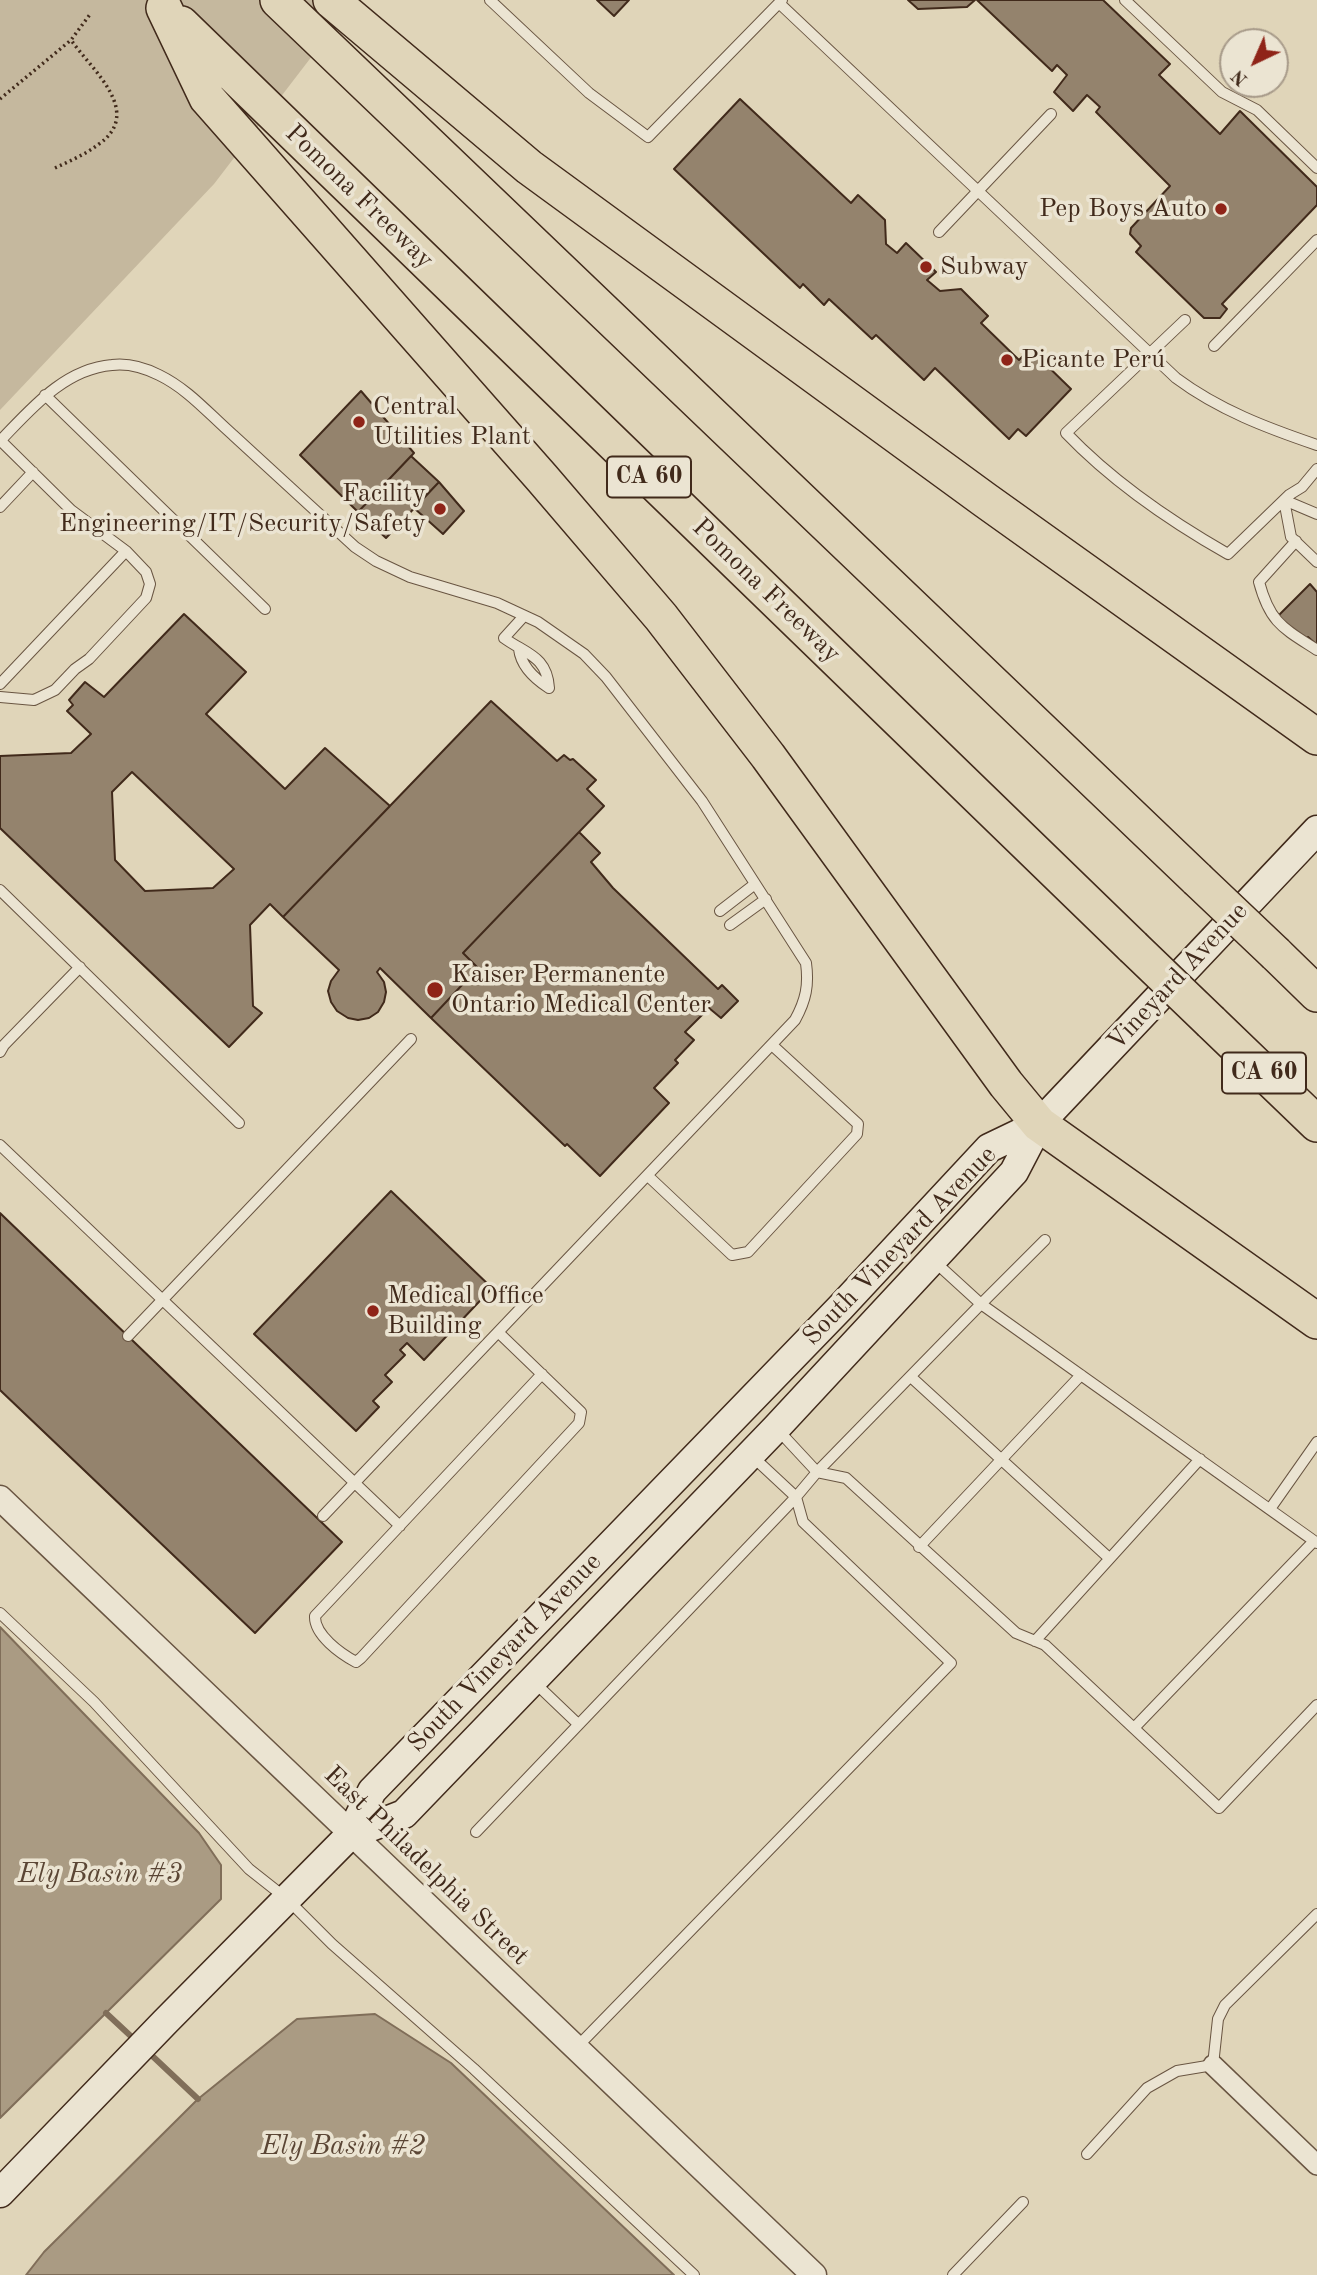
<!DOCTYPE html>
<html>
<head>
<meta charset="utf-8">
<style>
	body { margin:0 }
	#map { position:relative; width:1317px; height:2275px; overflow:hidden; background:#e0d5b9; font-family:"Old Standard TT",serif }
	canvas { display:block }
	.north { position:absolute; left:1219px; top:28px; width:70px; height:70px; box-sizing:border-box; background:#ebe4d2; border:2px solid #a79a89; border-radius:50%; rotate:224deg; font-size:19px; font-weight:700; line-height:28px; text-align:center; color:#412a1b }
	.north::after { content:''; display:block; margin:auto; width:24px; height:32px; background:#8f2418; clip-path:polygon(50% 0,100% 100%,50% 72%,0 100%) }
</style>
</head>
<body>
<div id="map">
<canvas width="1317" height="2275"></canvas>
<div class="north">N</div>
</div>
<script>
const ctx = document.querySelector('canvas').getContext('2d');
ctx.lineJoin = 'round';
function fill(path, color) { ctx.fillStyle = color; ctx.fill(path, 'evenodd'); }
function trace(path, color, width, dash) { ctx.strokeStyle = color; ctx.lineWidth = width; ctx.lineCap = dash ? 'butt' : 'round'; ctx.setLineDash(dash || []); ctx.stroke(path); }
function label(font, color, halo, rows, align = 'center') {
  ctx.font = font + ' "Old Standard TT",serif'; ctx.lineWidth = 7; ctx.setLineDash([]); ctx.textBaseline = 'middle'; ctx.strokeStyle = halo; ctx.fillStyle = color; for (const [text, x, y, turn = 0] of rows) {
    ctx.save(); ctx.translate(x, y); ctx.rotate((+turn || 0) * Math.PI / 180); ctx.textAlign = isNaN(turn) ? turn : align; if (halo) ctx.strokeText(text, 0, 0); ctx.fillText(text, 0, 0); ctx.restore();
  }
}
fill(new Path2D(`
	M0,0H355L214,184L0,410Z`), '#c5b89e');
const water = new Path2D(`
	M0,1627L199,1833L221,1865V1899L0,2118Z
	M375,2014L451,2063L674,2275H26L44,2252L198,2099L297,2019Z`);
fill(water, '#aa9b83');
trace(water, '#806e59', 2);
trace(new Path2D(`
	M106,2013L135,2040
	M146,2050L198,2099`), '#806e59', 6);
const building = new Path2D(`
	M597,0H629L614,16Z
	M908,0H975L967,7L918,9Z
	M977,0H1103L1170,64L1159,75L1220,134L1240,111L1317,187V205L1222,304L1227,309L1220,318H1204L1136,252L1141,246L1130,234L1131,228L1170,186L1096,112L1100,107L1087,95L1073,111L1054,92L1067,75L1057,65L1052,71Z
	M740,99L851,203L858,195L885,220L886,244L897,253L906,243L936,272L927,280L940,291L961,289L988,316L981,323L1019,360L1030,349L1071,389L1026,436L1018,429L1009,439L935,368L924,380L876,335L872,339L829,299L824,305L803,284L800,288L674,169Z
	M361,391L414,453L358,512L300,455Z
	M411,456L439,482L386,538L358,512Z
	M439,482L464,511L443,534L414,508Z
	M1310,584L1317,592V645L1308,637L1303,641L1278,616Z
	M184,614L246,672L206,714L285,789L325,748L390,806L283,917L270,904L250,925L253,1006L262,1013L229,1047L0,828V756L71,753L91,734L67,711L73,705L69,700L85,682L104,697ZM132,772L234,869L213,888L145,891L115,860L112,792Z
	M491,701L557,761L564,755L570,760L573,759L596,780L587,789L604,806L463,953L478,968L431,1018L380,968L377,972L384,982L386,992L384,1002L378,1012L369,1018L358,1020L348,1018L337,1011L331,1002L328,991L331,981L339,970L283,917Z
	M579,832L600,853L591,862L613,888L718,989L722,985L738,1001L721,1018L709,1008L685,1032L694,1040L675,1060L678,1063L654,1088L669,1103L600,1176L567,1144L565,1146L431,1018L478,968L463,953Z
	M391,1191L492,1288L424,1360L407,1343L400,1350L405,1355L385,1375L392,1382L373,1401L379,1407L356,1431L254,1334Z
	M0,1213L342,1542L255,1633L0,1390Z`);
fill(building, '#94836d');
trace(building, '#412a1b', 2);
const service = new Path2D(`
	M490,0L589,93L648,137L782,0
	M1125,0L1222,92L1257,110L1317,168
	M779,3L1176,378C1219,410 1267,428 1317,445
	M939,232L1051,114
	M1185,320L1066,433C1112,481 1170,521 1228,554L1289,495L1302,487L1317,469
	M1214,346L1317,240
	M45,395L265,609
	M0,441C31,409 64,369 112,365C128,363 145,368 159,375C188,389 209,414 233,435C274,473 315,510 355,547L376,561L410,577L497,603L538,622L584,654L606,677L702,801L806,963C809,985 806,1000 795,1020L323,1516
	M1284,500L1291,537L1317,562
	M1284,500L1317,514
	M0,507L33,472
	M1296,541L1259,582C1270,623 1283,628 1317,650
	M524,616L504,638C526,654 547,656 549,688
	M519,649C521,666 535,679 549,688
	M0,684L126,551L71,510L1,441
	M0,697L34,700L55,690L75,669L89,659L146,598L150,584L146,572L126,551
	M0,890L239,1123
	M720,911L755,884
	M730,925L766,899
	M0,1052L4,1045L80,967
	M0,1145L400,1526
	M648,1176L732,1255L748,1252L857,1134L858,1124L772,1045
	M935,1262L981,1304L1045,1240
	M498,1332L581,1412L579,1423L361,1658L356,1662C341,1654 314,1635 315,1616L542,1374
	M128,1336L411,1039
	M911,1377L1109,1558
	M778,1430L817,1472L846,1478L1016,1633L1045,1645L1219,1808L1317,1705
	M1270,1509L1317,1442
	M919,1547L1081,1375
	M0,1613L94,1702L249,1869L287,1899L332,1944L474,2069L694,2275
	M1035,1641L1200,1459
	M533,1681L578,1724
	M1134,1728L1314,1541
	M476,1832L796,1497L817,1472L981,1304L1317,1543
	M576,2048L951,1663L803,1522L796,1497L752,1456
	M1087,2154L1147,2088L1177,2071L1213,2065L1218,2019L1225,2005L1317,1914
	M953,2275L1023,2202`);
const minor = new Path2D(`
	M1213,2065L1317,2165`);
const tertiary = new Path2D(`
	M0,1498L814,2275`);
const secondary = new Path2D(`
	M350,1835L404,1814L776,1428L1014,1172L1039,1124L1317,830
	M0,2193L165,2022L350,1835L372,1791L840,1308L989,1148L1039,1124`);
const motorway = new Path2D(`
	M278,0L1197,879
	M331,0L529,167L985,500L1317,737
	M164,8L207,98L542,478L661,617L768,756L1006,1084L1039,1124L1317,1321
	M181,24L1133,947
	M1276,954L1317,994
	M1211,1022L1317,1124`);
trace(service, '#695542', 12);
trace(minor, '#695542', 22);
trace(tertiary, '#695542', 27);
trace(secondary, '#412a1b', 31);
trace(motorway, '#412a1b', 38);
trace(new Path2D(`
	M0,99L71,40L91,13
	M55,168C70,161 86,154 99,144C144,112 92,70 71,40`), '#412a1b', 3.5, [2, 3.5]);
trace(service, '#ebe4d2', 10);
trace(minor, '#ebe4d2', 19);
trace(tertiary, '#ebe4d2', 24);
trace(secondary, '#ebe4d2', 28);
trace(motorway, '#e0d5b9', 35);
const motorwayBridge = new Path2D(`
	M1197,879L1276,954
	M1133,947L1211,1022`);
trace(motorwayBridge, '#412a1b', 38, []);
trace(motorwayBridge, '#e0d5b9', 35);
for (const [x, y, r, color] of [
	[1221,209,7,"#8f2418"],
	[926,267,7,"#8f2418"],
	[1007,360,7,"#8f2418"],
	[359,422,7,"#8f2418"],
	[440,509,7,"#8f2418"],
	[435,990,9,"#8f2418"],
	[373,1311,7,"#8f2418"]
]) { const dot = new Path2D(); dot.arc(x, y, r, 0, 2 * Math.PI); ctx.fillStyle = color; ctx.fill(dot); trace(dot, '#ebe4d2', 2.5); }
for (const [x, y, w] of [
	[649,477,84],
	[1264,1073,84]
]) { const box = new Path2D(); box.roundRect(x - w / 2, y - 20.5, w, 41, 5); ctx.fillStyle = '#ebe4d2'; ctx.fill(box); trace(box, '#412a1b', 2); }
label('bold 24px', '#412a1b', null, [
	["CA 60",649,477],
	["CA 60",1264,1073]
]);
label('26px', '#412a1b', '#ebe4d2', [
	["Pomona Freeway",359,197,44],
	["Pomona Freeway",766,591,44],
	["Vineyard Avenue",1178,977,-47],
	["South Vineyard Avenue",900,1246,-46],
	["South Vineyard Avenue",505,1653,-46],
	["East Philadelphia Street",426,1866,44]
]);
label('26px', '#412a1b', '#ebe4d2', [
	["Pep Boys Auto",1207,209,"right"],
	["Subway",940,267],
	["Picante Perú",1021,360],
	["Central",373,407],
	["Utilities Plant",373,437],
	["Facility",426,494,"right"],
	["Engineering/IT/Security/Safety",426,524,"right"],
	["Kaiser Permanente",451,975],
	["Ontario Medical Center",451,1005],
	["Medical Office",387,1296],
	["Building",387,1326]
], 'left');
label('italic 28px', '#5b4635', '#ebe4d2', [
	["Ely Basin #3",100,1875],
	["Ely Basin #2",343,2147]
]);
</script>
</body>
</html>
